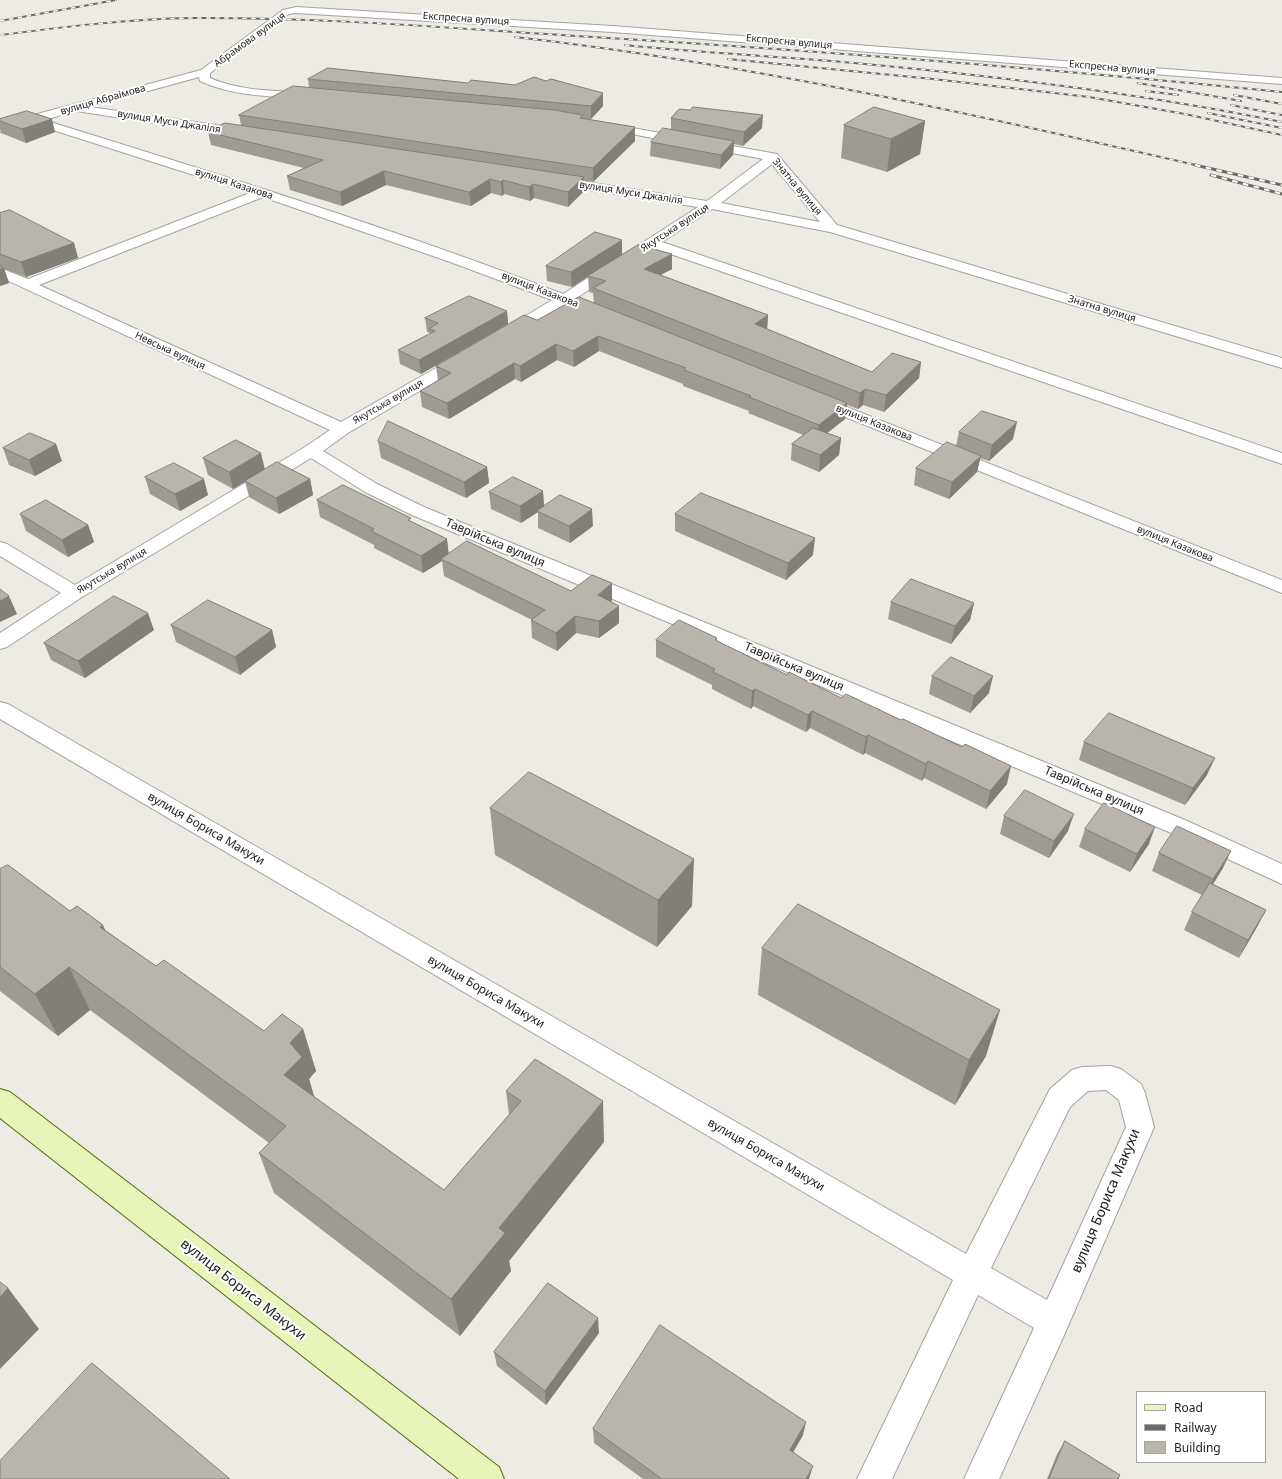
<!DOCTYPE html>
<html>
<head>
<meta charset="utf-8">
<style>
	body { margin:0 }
	#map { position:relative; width:1282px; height:1479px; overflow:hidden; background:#edebe3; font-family:"Noto Sans",sans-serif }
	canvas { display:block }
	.legend { position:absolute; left:1136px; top:1391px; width:130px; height:72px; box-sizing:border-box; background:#fff; border:1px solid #a4a4a4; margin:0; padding:5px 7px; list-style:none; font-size:12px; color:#1c1c1c }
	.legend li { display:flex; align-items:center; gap:8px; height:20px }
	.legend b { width:20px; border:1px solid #a4a4a4 }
</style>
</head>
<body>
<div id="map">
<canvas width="1282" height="1479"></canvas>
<ul class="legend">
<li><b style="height:5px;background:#e7f5b9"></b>Road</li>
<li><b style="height:5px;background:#6a6a6a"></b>Railway</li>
<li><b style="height:11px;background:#b9b4ac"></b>Building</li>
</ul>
</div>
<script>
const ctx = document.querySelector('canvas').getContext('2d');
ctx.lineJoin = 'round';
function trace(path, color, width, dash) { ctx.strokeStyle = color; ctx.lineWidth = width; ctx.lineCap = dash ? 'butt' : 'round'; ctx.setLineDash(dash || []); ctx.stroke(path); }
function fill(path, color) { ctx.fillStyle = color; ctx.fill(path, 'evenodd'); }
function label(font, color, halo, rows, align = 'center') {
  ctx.font = font + ' "Noto Sans",sans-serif'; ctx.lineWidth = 4; ctx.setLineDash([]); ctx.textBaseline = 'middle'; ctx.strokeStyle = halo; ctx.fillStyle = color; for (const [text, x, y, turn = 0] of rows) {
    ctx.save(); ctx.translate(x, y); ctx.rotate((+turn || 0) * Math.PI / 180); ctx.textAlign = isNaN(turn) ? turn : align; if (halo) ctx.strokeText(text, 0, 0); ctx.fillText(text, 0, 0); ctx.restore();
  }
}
const minor = new Path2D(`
	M296,7L612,26L1282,78V84L612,32L296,13L289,14L210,73V78C241,92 277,90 310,93L316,96L314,98L310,99C273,96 235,97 200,81L199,77L90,107L244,129L248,131L250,133L248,135L244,137L76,111L44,120C218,174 392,228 563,294L698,207L555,185L551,184L549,181L551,178L555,177L707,201L763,159L605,129L601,128L599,126L601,124L605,123L777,154L837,225L1282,358V368L830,232L712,209L662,242L1282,453V464L653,248L575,299L603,310L605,313L603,316C591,319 576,310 565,305L511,337L506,339L501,337L498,334L501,331L552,300L453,263L263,197L39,285L341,422L457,356L463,354L469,356L471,359L469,362L348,433L323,451L377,484L424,507L1185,820L1282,864V884L1169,832L412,515L365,492L311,458L82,597L7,647L0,649V633L61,593L0,556V542L7,544L75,585L305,447L330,430L0,277V268L28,279L250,193L31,123L0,132V124L201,70L283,10ZM772,164L820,222L721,203Z
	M819,396L1282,580V593L813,404L811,401L813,398Z
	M0,702L8,704L966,1254L1050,1089L1072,1070L1082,1067L1111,1066L1121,1069L1141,1084L1145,1093L1154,1127L1065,1333L999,1479H964L1034,1328L978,1295L892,1479H857L953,1280L0,719ZM1106,1090L1119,1100L1126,1127L1047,1300L991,1268L1070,1107L1088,1091Z`);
const secondary = new Path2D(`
	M0,1089L10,1092L499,1467L504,1479H459L0,1118Z`);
trace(minor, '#a3a3a3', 2);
trace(secondary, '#506b0b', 2);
fill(minor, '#fff');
fill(secondary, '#e7f5b9');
const railFar1 = new Path2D(`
	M0,21L116,0
	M0,35C64,27 128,19 193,18C326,17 460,29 593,37C823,51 1053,69 1282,92
	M515,37C746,63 973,114 1200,166
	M625,45C701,53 778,56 854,63C998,76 1140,93 1282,122
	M728,59L933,79L1089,97L1185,114L1282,135
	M1138,83L1241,101
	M1146,91L1178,95
	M1234,95L1282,104
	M1231,105L1282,115
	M1208,113L1282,128`);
const rail = new Path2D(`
	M1195,165L1282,185
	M1211,175L1282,194`);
trace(railFar1, '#6a6a6a', 2);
trace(rail, '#6a6a6a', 3);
trace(railFar1, '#fff', 1.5, [4.5]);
trace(rail, '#fff', 2, [5.5]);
fill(new Path2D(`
	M308,79L603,106L591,119H586L635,127V141L593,182L584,181V191L568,207L534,198L530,201L504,194L502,196L491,193L471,206L386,185L342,206L290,190L287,176L304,168L211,145L208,132L241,125L239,115L309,88Z
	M671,118L762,128L743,146L734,144L733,155L720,169L650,156L651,142L671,129Z
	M0,119L55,132L26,143L1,133L0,129Z
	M925,121L920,154L887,172L841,158L844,125Z
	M0,213L74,243L78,258L26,277L4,269L9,283L0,286Z
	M622,240V255L589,276L672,254V269L660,275L768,315L767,329L872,372L921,362L919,378L884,412L863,405L858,409L847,405L845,419L827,433L841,438L839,455L819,472L791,460L792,444L803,435L748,413L749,411L683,386V384L599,351L574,367L557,360L521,382L515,379L449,419L422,407L420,391L438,381L436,366L537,320L594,303L593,293L589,292L588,276L572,287L547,281L546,266Z
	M507,311L508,324L421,374L400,364L398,350L430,334V333L427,332L425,318Z
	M959,432L1013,439L989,461L980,458L977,472L949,499L914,485L916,468L956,446Z
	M378,441L487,467L489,483L466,498L381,458Z
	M3,448L62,461L35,476L9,465Z
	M203,458L264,469L310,479L313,495L279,514L249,497L245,481L233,489L208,475Z
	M145,477L208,495L180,511L150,494Z
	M543,491L544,506L593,526L570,543L538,528V512L521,523L491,509L489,492Z
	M317,500L412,522L447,539L448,554L571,591L612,600L611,602L619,606V623L599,638L576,633L557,651L532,638L531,620H532L444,576L442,561L423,573L374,548V545L320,517Z
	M20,514L88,525L94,542L68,557L26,531Z
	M675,514L813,555L786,580L675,531Z
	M891,602L974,603L970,620L951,644L888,619Z
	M171,625L272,630L276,647L240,675L176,642Z
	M154,630L85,678L51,660L44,643Z
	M717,638V642L1007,784L986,809L924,778L922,781L865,753L863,755L810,728L806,732L753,706L751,709L712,689V685L656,657V640Z
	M932,676L989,693L970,713L929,694Z
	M1084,742L1207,775L1185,805L1079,760Z
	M490,808L692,906L657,947L495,855Z
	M1004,816L1068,831L1049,858L1000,834Z
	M1085,829L1149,844L1130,872L1079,847Z
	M1159,853L1223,868L1213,884L1266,910L1257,927L1239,958L1184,930L1192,912L1202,895L1152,871Z
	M0,869L70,911L105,930L156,966L264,1031L303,1029L316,1071L309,1079L314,1097L444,1190L509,1115L506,1091L604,1142L509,1261L511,1271L460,1336L274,1193L259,1153L269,1143L90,1010L58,1036L0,991Z
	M762,948L986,1056L955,1105L758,995Z
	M599,1333L546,1405L497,1366L494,1352Z
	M593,1429L803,1435L793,1452L809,1479H643L594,1443Z
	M1065,1441L1118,1479H1047L1057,1454Z`), '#9f9b94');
fill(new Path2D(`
	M603,93V106L591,119V106Z
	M763,115L762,128L743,146L744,132Z
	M52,119L55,132L26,143L22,129Z
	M925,121L920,154L887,172L891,139Z
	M635,127V141L593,182V168Z
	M734,141L733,155L720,169L721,155Z
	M384,171L386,185L342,206L340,192Z
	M584,177V191L568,207V192Z
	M490,179L491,193L471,206L469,192Z
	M503,180L504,194L502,196L501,182Z
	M533,184L534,198L530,201L529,187Z
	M622,240V255L572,287L571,272Z
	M74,243L78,258L26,277L21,262Z
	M672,254V269L644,284V269Z
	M4,268L9,283L0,286V269Z
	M507,311L508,324L421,374L419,360Z
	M768,315L767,331L755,324Z
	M598,336L599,351L574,367L573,351Z
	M556,344L557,360L521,382L520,366Z
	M921,362L919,378L884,412L886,395Z
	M514,363L515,379L449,419L447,403Z
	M865,389L863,405L858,409L860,393Z
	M847,403L845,419L817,441L819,425Z
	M1017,422L1013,439L989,461L992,445Z
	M841,438L839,455L819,472L820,455Z
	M56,444L62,461L35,476L29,460Z
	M261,453L265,470L233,489L229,472Z
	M981,456L977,472L949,499L952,482Z
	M487,467L489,483L466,498L464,482Z
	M204,479L208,495L180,511L175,494Z
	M310,479L313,495L279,514L276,498Z
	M543,491L544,507L537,511L538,512L521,523L520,506Z
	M592,509L593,526L570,543L569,526Z
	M88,525L94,542L68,557L62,540Z
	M815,538L813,555L786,580L788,563Z
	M447,539L449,556L441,559L442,561L423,573L421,556Z
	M612,583V600L599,613L598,595Z
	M9,596L17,614L0,622V601Z
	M974,603L970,620L951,644L955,626Z
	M619,606V623L599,638V621Z
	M148,613L154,630L85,678L78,661Z
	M575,616L576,633L557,651L556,633Z
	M272,630L276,647L240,675L235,657Z
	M993,676L989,693L970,713L974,696Z
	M755,689L753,706L751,709L752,691Z
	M812,711L810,728L806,732L808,715Z
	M868,735L865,753L863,755L866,737Z
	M1215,758L1207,775L1185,805L1193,788Z
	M928,761L924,778L922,781L926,764Z
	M1011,766L1007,784L986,809L990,791Z
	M1074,814L1068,831L1049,858L1054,841Z
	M1155,827L1149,844L1130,872L1137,854Z
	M1231,851L1223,868L1205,897L1213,879Z
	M694,859L692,906L657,947L658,900Z
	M1266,910L1257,927L1239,958L1248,940Z
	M103,925L122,968L100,927Z
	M69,967L90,1010L58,1036L35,994Z
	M1000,1010L986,1056L955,1105L969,1060Z
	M303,1029L316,1071L309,1079L315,1099L284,1075L290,1043Z
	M603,1101L604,1142L509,1261L511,1271L460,1336L451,1299L499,1228Z
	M8,1288L39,1329L0,1369V1297Z
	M598,1318L599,1333L546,1405L545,1391Z
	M806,1422L803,1435L787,1463L790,1450Z
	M813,1466L809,1479H806Z`), '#827e78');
const building = new Path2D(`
	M328,68L468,83L471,80L515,85L534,77L546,81L551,79L603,93L591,106L308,79Z
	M293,86L554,110L583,115L580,118L635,127L593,168L239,115Z
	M693,107L763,115L744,132L671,118L679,109L690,110Z
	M874,107L925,121L891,139L844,125Z
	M27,111L52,119L22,129L0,121V119Z
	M225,123L584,177L568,192L533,184L529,187L503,180L501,182L490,179L469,192L384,171L340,192L287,176L323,160L208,132Z
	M663,128L734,141L721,155L651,142Z
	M10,210L74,243L21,262L0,254V213Z
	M595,232L622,240L571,272L546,266Z
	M638,245L672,254L644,269L768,315L755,324L872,372L892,353L921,362L886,395L865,389L860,393L593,288L606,281L588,276Z
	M0,266L4,268L0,269Z
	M469,296L507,311L419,360L398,350L435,331L429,329L438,323L425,318Z
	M579,297L847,403L819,425L749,397L751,396L684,370L686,368L598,336L573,351L556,344L520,366L514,363L447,403L420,391L451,373L436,366L524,315L537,320Z
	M982,411L1017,422L992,445L959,432Z
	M388,421L487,467L464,482L378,441Z
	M813,428L841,438L820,455L792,444Z
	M30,433L56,444L29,460L3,448Z
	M236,440L261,453L229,472L203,458Z
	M947,442L981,456L952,482L916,468Z
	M277,462L310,479L276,498L245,481Z
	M174,463L204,479L175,494L145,477Z
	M513,477L543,491L520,506L489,492Z
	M343,485L411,518L408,520L447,539L421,556L371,531L374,529L317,500Z
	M701,493L815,538L788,563L675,514Z
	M560,495L592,509L569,526L537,511Z
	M46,500L88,525L62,540L20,514Z
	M467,541L571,591L592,575L612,583L598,595L619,606L599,621L575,616L556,633L531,620L545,610L441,559Z
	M911,579L974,603L955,626L891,602Z
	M0,589L9,596L0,601Z
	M114,596L148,613L78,661L44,643Z
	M208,600L272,630L235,657L171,625Z
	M679,620L717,638L715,640L787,675L789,672L841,698L846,694L901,720L903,719L962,747L965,744L1011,766L990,791L928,761L926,764L868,735L866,737L812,711L808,715L755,689L752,691L713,672L715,669L656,640Z
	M951,657L993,676L974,696L932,676Z
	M1109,713L1215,758L1193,788L1084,742Z
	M529,772L694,859L658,900L490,808Z
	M1025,790L1074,814L1054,841L1004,816Z
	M1104,803L1155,827L1137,854L1085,829Z
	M1177,826L1231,851L1213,879L1159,853Z
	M8,865L70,911L77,906L103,925L100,927L156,966L164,960L264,1031L282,1014L303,1029L290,1043L302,1057L284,1075L444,1190L521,1101L506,1091L535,1059L603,1101L499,1228L505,1233L451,1299L259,1153L286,1126L69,967L35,994L0,967V869Z
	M1210,883L1266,910L1248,940L1192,912Z
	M798,904L1000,1010L969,1060L762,948Z
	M0,1282L8,1288L0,1297Z
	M548,1283L598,1318L545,1391L494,1352Z
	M660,1325L806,1422L790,1450L813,1466L806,1479H662L593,1429Z
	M92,1363L230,1479H0V1461Z
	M1065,1441L1120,1475L1118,1479H1049Z`);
fill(building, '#b9b4ac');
trace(building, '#827e78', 1);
label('10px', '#1c1c1c', '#fff', [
	["Експресна вулиця",466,19,4],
	["Абрамова вулиця",250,40,-36],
	["Експресна вулиця",789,42,5],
	["Експресна вулиця",1112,68,5],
	["вулиця Абраімова",103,100,-16],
	["вулиця Муси Джаліля",169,122,9],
	["вулиця Казакова",234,184,18],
	["Знатна вулиця",797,187,50],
	["вулиця Муси Джаліля",631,193,9],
	["Якутська вулиця",675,228,-33],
	["вулиця Казакова",540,290,21],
	["Знатна вулиця",1102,309,17],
	["Невська вулиця",170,351,25],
	["Якутська вулиця",388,402,-30],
	["вулиця Казакова",874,423,22],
	["вулиця Казакова",1175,544,22],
	["Якутська вулиця",112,571,-31]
]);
label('12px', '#1c1c1c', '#fff', [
	["Таврійська вулиця",495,543,23],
	["Таврійська вулиця",794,667,23],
	["Таврійська вулиця",1094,791,23],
	["вулиця Бориса Макухи",206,829,30],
	["вулиця Бориса Макухи",486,992,30],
	["вулиця Бориса Макухи",766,1155,30]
]);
label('14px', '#1c1c1c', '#fff', [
	["вулиця Бориса Макухи",1106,1201,-67],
	["вулиця Бориса Макухи",243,1290,38]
]);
</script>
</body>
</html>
